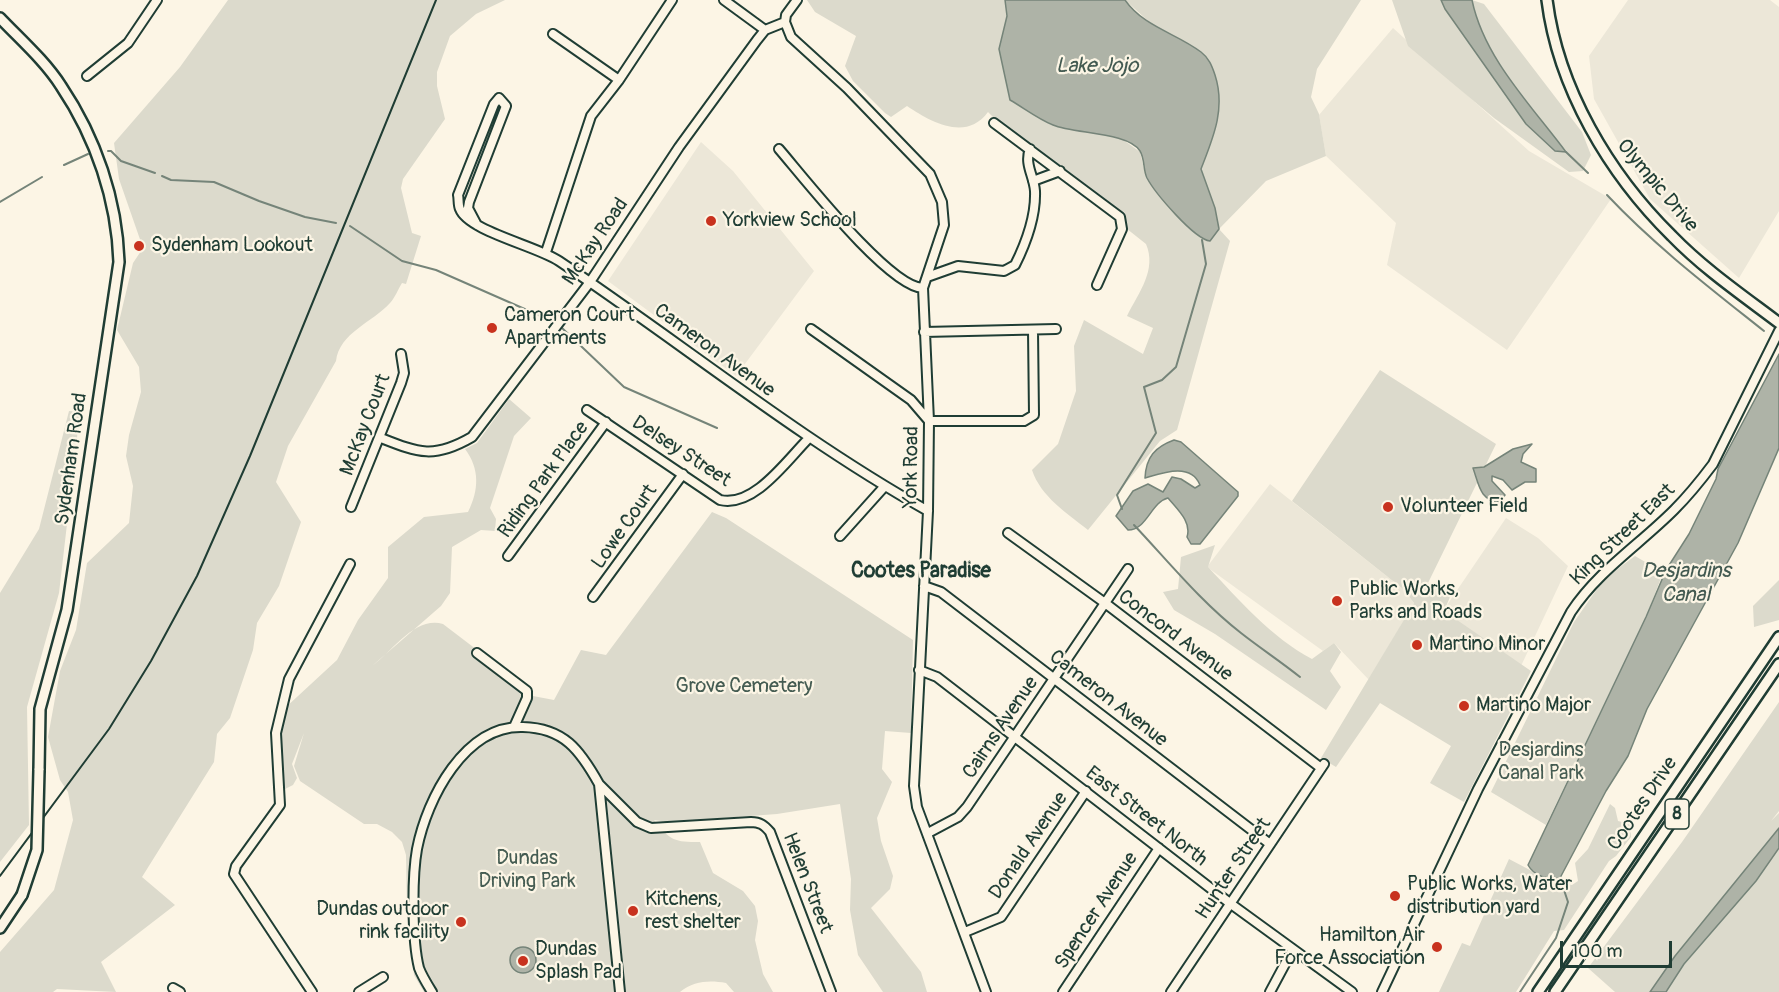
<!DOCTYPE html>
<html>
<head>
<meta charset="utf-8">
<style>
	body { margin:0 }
	#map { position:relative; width:1779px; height:992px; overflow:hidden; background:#fcf5e5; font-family:Pangolin,sans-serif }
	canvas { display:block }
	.scale { position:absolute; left:1560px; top:941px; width:112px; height:27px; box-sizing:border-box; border:3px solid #1f3d34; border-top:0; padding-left:8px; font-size:18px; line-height:21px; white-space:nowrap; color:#1f3d34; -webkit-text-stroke:4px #fcf5e5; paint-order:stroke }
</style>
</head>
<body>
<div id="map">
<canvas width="1779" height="992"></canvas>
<div class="scale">100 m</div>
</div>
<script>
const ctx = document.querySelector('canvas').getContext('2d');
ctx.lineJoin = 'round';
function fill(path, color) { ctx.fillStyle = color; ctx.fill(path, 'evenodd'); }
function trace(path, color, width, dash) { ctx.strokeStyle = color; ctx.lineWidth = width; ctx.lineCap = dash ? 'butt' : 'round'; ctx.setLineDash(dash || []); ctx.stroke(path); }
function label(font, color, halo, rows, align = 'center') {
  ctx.font = font + ' Pangolin,sans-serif'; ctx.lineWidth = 4.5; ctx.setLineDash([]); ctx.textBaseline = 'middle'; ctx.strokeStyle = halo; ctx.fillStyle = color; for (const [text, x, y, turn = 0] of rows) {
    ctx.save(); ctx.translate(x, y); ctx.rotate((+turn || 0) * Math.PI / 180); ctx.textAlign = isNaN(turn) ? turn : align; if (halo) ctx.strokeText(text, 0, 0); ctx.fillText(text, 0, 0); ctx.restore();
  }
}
fill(new Path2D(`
	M1628,0H1770L1779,7V211L1739,278L1650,199L1594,99L1589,56Z
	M1393,28L1529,151L1611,199L1507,350L1387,265L1396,223L1326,156L1319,115Z
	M701,142L733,171L814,271L736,376L608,281Z
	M1270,484L1403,589L1414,603L1369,680L1334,643L1323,651L1207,567Z
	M1506,518L1538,538L1568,566L1521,666L1443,611Z`), '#ece7d8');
fill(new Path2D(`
	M228,0H505L476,14L450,36L437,72V86L445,119L403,179L401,188L412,233L421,236L406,284L402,283C398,289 395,298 390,303C373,322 339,333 336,361L288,446L276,482L301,522L279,586L257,623L253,650L230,718L217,734L214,762L142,877L175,905L101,962L116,992L57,989L53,992H0V952L54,890L73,820L68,792L60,780L48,737L60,671L76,630L87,563L129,523L133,486L126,456L129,435L141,392L139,367L117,330L133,263L143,248L119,179L114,143L180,67Z
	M807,0H1005L1007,16L999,49L1140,152L1146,177L1174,212L1201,169L1200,51L1157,29L1125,0H1361L1317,69L1311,97L1319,114L1326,156L1266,181L1219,229L1230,241L1177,430L1160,441L1088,530C1067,513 1041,497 1032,470L1058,444L1076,391L1074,346L1084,320L1143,354L1153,328L1127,316C1139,292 1157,270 1146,244L1020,144L988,112C966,142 931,122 907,106L891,117L885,113L853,81L845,66L856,36L815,12Z
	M1392,0H1441L1445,9L1526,124L1565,151C1531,104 1484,58 1472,0L1484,4L1582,132L1591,155L1583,171L1569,172L1494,118L1408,46Z
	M1380,370L1496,444L1428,583L1450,597L1444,611L1531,671L1464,802L1430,783L1451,746L1380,703L1336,767L1321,758L1414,603L1403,589L1292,501Z
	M509,399L531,418L514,436L490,508L496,519L495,531L481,530L452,547L450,593L441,606L372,666C393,651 415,616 443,624L527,688L530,701L533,696L554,700L581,650L606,655L712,512L726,518L913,640L911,733L885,731L882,769L892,782L877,818L881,841L893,876L890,889L871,908L921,972L927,992H883L858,955L850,910L851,879L840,804L777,814L668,822L654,820C671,841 674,842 700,842L713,873L743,891L755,906L758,921L755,940L763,974L773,992H734L726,983C709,980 694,981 680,992H424L414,975L407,910L406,855L402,842L392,832L377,824H364L300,781L294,766L304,733L292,764L297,778L293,785L285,789L279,757L285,708L337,660L358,620L388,578V547L424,517L468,512C479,490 480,469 465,449L477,443Z
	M69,411L80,412L59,593L27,707L29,825L0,862V593L39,529Z
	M1215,545L1208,567C1240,601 1271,637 1312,659L1334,643L1341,652L1330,671L1341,687L1326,710L1215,634L1174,610L1163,592L1178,589L1181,557Z
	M1635,556L1647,563L1648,574L1661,578L1646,617L1546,825L1491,792L1574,622L1604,579Z
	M1779,580V620L1754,627L1753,606Z
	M1779,702V811L1771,821L1779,813V992H1615L1588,968L1682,842Z
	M1610,804L1615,808L1618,821L1630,824L1631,837L1616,856L1609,861L1564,930L1554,931L1516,992H1439L1462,943L1470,946L1509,859L1547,879L1572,885L1578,881L1575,863L1588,849Z`), '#dcdacc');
const water = new Path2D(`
	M1005,0H1125C1144,27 1176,33 1201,52C1209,58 1212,66 1215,75C1226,109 1213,138 1201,169L1215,208L1219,229L1210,241C1194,239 1155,193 1147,178C1143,170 1145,159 1140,151C1128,132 1074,134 1053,125C1038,119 1024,108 1010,100L999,49L1007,16Z
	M1441,0H1472C1484,58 1531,105 1566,152L1555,151L1526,124L1445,9Z
	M1779,354V448L1738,543L1647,709L1628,756L1606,791L1560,878C1548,880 1534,876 1528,865L1646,617L1666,570L1689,534L1716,479L1718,469Z
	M1174,440L1181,442L1238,492V496L1200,544H1191L1187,537C1192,522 1177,509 1168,498C1151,502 1147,530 1128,530L1116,516L1133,491L1148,484L1163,492L1172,477L1181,479L1195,488L1200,485C1191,462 1162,473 1145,478C1146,457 1155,447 1174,440Z
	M1532,444L1523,454L1521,462L1536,469V482H1525L1512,490L1503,480L1492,476V481L1505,495L1500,502C1480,501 1479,485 1473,468L1484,467L1513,449Z
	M1779,828V848L1756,881L1684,964L1666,992H1650L1675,956Z
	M510 960a13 13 0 1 1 26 0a13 13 0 1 1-26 0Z`);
fill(water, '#aeb3a7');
trace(water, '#758479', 1.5);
trace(new Path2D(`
	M108,151H111L121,161L155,173
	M1566,152L1588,173
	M64,165L88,154
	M162,176L171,180L214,182L259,201L305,217L336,223
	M1607,195C1655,246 1710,288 1764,331
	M0,202L42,177
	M350,226L402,261L436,270L552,321
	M562,328L624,387L717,428
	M1122,509L1117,495L1156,433L1144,387L1162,380L1176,367L1206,264L1202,240
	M1134,525C1168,561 1201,602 1241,633C1260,648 1280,661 1300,677
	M1520,992L1556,938L1568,902L1560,878`), '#758479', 2);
const minor = new Path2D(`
	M724,0L765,30
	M797,0L786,15L785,22L791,37L847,88L930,174L942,202L944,225L923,288L929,421L928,511L914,786L917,807L986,992
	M553,34L619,80
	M87,76L128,43L157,0
	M994,123L1120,217L1122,229L1097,285
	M779,149C804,178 889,287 923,288
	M1033,181L1060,171
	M477,225L468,208L469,202L506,106L499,98L494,104L458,195C459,199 458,205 460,209C468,231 537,246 559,261C683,344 798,438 928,511
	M546,252L591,116L619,80L672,0
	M927,277L958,266L1004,271L1015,265C1026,243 1036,217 1035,191C1034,176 1024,164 1030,149
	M811,329L911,400L929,421H1024L1034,415L1033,331
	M924,332L1056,329
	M587,410L720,500C754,508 787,460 809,438
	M381,438C419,453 434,459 472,437L590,282L679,147L757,40L765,30L785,22
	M351,507L401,383L404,373L401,354
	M1008,533L1105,603L1321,768
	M840,536L884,487
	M508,556L606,422
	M924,586L941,592L1270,844
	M593,597L683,474
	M477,653L527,691V698L514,727
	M919,670L937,677L1231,904L1352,992
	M599,784L637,822L651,828L751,822C760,822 764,825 770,832L831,992
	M928,833L958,817L967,807L1128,569
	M965,932L1001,917L1086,791
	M173,988L180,992
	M312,992L234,874L236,866L280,805L276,733L289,679L350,564
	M359,992L383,977
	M432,992C427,984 422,976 419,968C412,940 412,877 417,849C427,798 465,725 523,727C564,728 580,750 599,784L620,992
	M1063,992L1159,848
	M1171,992L1324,764
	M1270,992L1293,949
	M1382,992L1478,789L1571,612C1598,571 1639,545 1674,510C1688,496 1701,480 1713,464L1779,331`);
const major = new Path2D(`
	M1547,0C1558,88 1609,174 1672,236C1704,269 1742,295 1779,323
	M0,18C21,40 45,61 61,86C96,138 117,200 119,262L67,610L40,709L39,770
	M0,928L22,895
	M1538,992L1779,637
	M1555,992L1779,664`);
trace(minor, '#1f3d34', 12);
trace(major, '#1f3d34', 14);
trace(minor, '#fcf5e5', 8);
trace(major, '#fcf5e5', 9);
trace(new Path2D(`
	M0,876L109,729L151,661L197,576L250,456L436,0`), '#1f3d34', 2);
const majorBridge = new Path2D(`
	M22,895L37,850L39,770`);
trace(majorBridge, '#1f3d34', 14, []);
trace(majorBridge, '#fcf5e5', 9);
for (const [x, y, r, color] of [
	[711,221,6,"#c8321e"],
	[139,246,6,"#c8321e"],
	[492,328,6,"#c8321e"],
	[1388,507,6,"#c8321e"],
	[1337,601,6,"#c8321e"],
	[1417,645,6,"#c8321e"],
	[1464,706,6,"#c8321e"],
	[1395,896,6,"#c8321e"],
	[633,911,6,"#c8321e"],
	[461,922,6,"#c8321e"],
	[1437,947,6,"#c8321e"],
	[523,961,6,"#c8321e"]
]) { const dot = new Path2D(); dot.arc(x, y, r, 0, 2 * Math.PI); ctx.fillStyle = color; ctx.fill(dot); trace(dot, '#fcf5e5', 2); }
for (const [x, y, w] of [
	[1677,814,24]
]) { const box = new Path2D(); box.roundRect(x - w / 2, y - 15, w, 30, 4.5); ctx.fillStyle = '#fcf5e5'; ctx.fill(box); trace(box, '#1f3d34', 1.5); }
label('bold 18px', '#1f3d34', null, [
	["8",1677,814]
]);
label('20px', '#1f3d34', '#fcf5e5', [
	["Olympic Drive",1657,186,50],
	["McKay Road",596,242,-56],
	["Cameron Avenue",714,351,36],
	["McKay Court",366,425,-69],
	["Delsey Street",681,452,33],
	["Sydenham Road",72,459,-82],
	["York Road",912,467,-89],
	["Riding Park Place",544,480,-54],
	["Lowe Court",625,527,-55],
	["King Street East",1623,535,-44],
	["Concord Avenue",1175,636,37],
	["Cameron Avenue",1108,699,38],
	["Cairns Avenue",1001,728,-56],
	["Cootes Drive",1643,804,-56],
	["East Street North",1146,817,38],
	["Donald Avenue",1029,846,-56],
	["Hunter Street",1234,869,-56],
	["Helen Street",807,883,69],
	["Spencer Avenue",1097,911,-57]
]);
label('20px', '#1f3d34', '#fcf5e5', [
	["Yorkview School",723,221],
	["Sydenham Lookout",151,246],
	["Cameron Court",504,316],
	["Apartments",504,339],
	["Volunteer Field",1400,507],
	["Public Works,",1349,590],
	["Parks and Roads",1349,613],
	["Martino Minor",1429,645],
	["Martino Major",1476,706],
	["Public Works, Water",1407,885],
	["distribution yard",1407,908],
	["Kitchens,",645,900],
	["rest shelter",645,923],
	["Dundas outdoor",449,910,"right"],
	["rink facility",449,933,"right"],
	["Hamilton Air",1425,936,"right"],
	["Force Association",1425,959,"right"],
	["Dundas",535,950],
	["Splash Pad",535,973]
], 'left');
label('20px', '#455c52', '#fcf5e5', [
	["Grove Cemetery",744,687],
	["Desjardins",1541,751],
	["Canal Park",1541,774],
	["Dundas",527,859],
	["Driving Park",527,882]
]);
label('italic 21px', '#435a51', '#fcf5e5', [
	["Lake Jojo",1097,67],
	["Desjardins",1686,572],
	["Canal",1686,596]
]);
label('bold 21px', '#1f3d34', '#fcf5e5', [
	["Cootes Paradise",921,572]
]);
</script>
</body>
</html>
